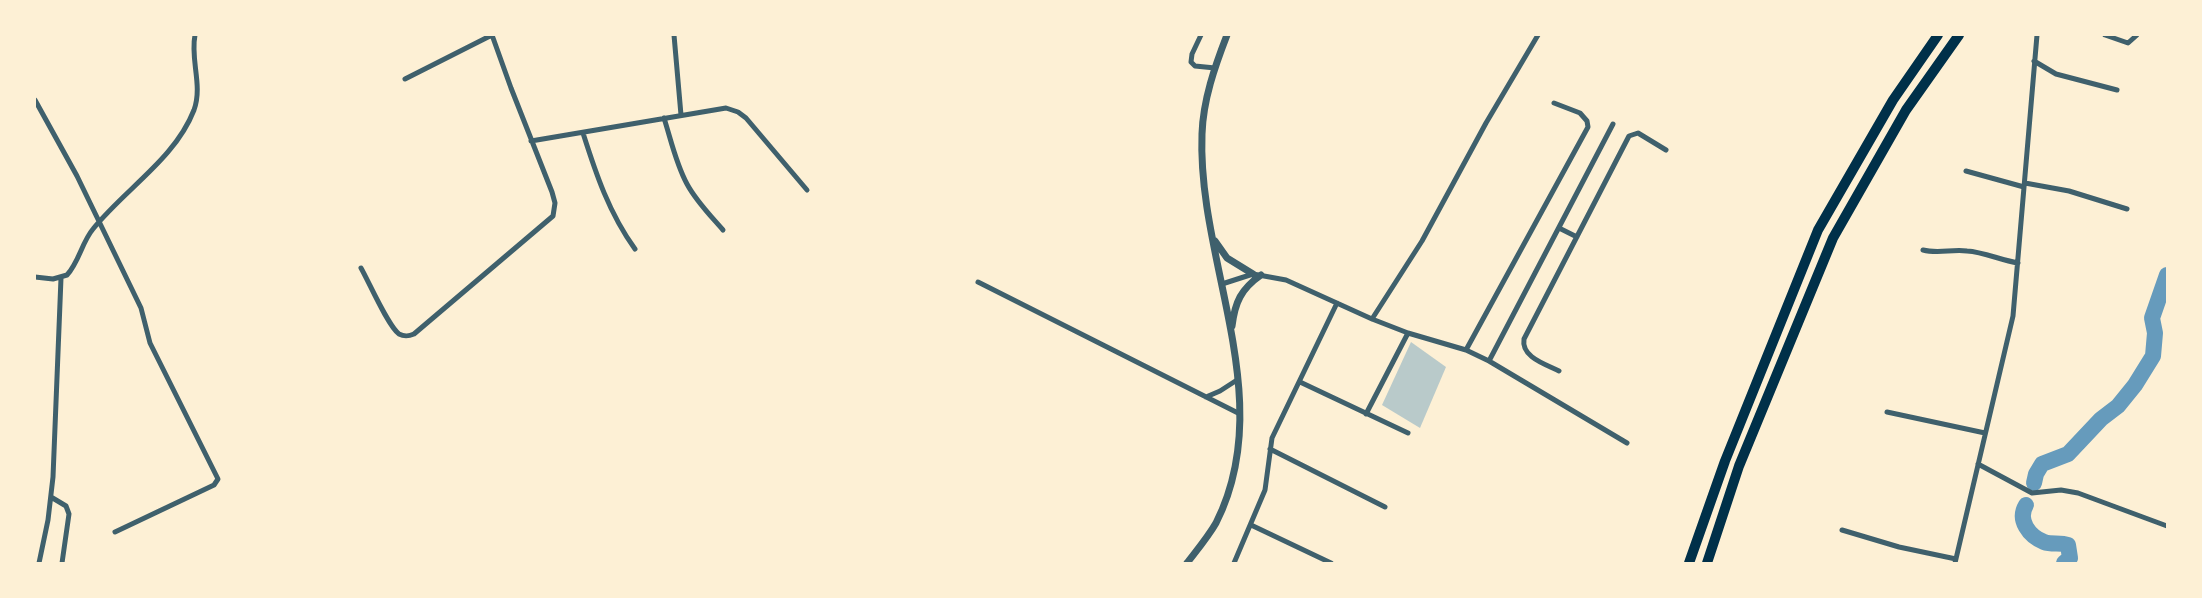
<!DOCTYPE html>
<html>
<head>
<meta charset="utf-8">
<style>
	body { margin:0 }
	#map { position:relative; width:2202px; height:598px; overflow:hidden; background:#fdf0d5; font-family:Poppins,sans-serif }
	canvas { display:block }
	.frame { position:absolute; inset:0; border:36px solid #fdf0d5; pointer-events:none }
</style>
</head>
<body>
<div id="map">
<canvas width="2202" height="598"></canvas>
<div class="frame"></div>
</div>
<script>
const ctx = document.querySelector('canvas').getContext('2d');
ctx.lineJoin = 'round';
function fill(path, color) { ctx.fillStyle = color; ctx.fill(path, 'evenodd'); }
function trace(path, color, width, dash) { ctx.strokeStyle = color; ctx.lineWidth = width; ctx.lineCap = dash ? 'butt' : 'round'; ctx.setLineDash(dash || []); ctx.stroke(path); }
fill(new Path2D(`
	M1411,342L1446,367L1420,428L1382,405Z`), '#b9caca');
trace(new Path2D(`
	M2034,483L2036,474L2042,464L2068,454L2101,419L2118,406L2135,385L2153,356L2155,333L2152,318L2167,275
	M2026,505C2017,520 2029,536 2044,542C2052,545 2060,542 2068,545L2070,558L2064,563`), '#669bbc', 16);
trace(new Path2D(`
	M674,35L681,115
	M1201,35L1192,54L1191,62L1195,66L1215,68
	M2105,35L2128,43L2137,35
	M2034,61L2056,74L2117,90
	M405,79L492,35
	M35,100L77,176L141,308L150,343L218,479L214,485L115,532
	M664,118C671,140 676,164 687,184C696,201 710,215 723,230
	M583,133C596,174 609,213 635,249
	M531,141L726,108L738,112L746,118L807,190
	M1966,171L2024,187
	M2025,183L2069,191L2127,209
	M1559,228L1577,237
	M1923,250C1938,254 1952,249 1967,251C1984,252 2000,260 2018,263
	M361,268C369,282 388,326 399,334C405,337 409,336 414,334L553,216L555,203L552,192L511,88L492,35
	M35,277L53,279L67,275C79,262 82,242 93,229C125,189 175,159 194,110C203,85 190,60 195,35
	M978,282L1240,414
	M1222,284L1253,274L1286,280L1372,319L1408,333L1466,350L1489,361L1627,443
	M1372,319L1422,241L1486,123L1538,35
	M1466,350L1588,127L1587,121L1580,113L1554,103
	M1489,361L1613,124
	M1559,371C1545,364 1521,357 1524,339L1629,136L1638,133L1666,150
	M1300,382L1408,433
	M1206,397L1220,391L1237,380
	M1887,412L1985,433
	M1366,414L1408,333
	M1270,449L1385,507
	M1978,464L2032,493L2061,490L2078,493L2167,526
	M51,497L66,506L69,514L62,563
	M1251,525L1331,563
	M1842,530L1899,547L1956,559
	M39,563L48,520L53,477L61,278
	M1234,563L1265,490L1272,438L1337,303
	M1955,563L2013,316L2037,35`), '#3f606c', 5);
trace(new Path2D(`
	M1215,241L1227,258L1253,274
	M1232,326C1235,302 1241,289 1261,275
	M1187,563C1197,550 1208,537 1216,523C1279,398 1197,262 1202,134C1203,100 1215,66 1227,35`), '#3f606c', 7);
trace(new Path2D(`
	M1689,563L1725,461L1818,230L1893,100L1938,35
	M1707,563L1739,466L1833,238L1906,110L1959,35`), '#003049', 10);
</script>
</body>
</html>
